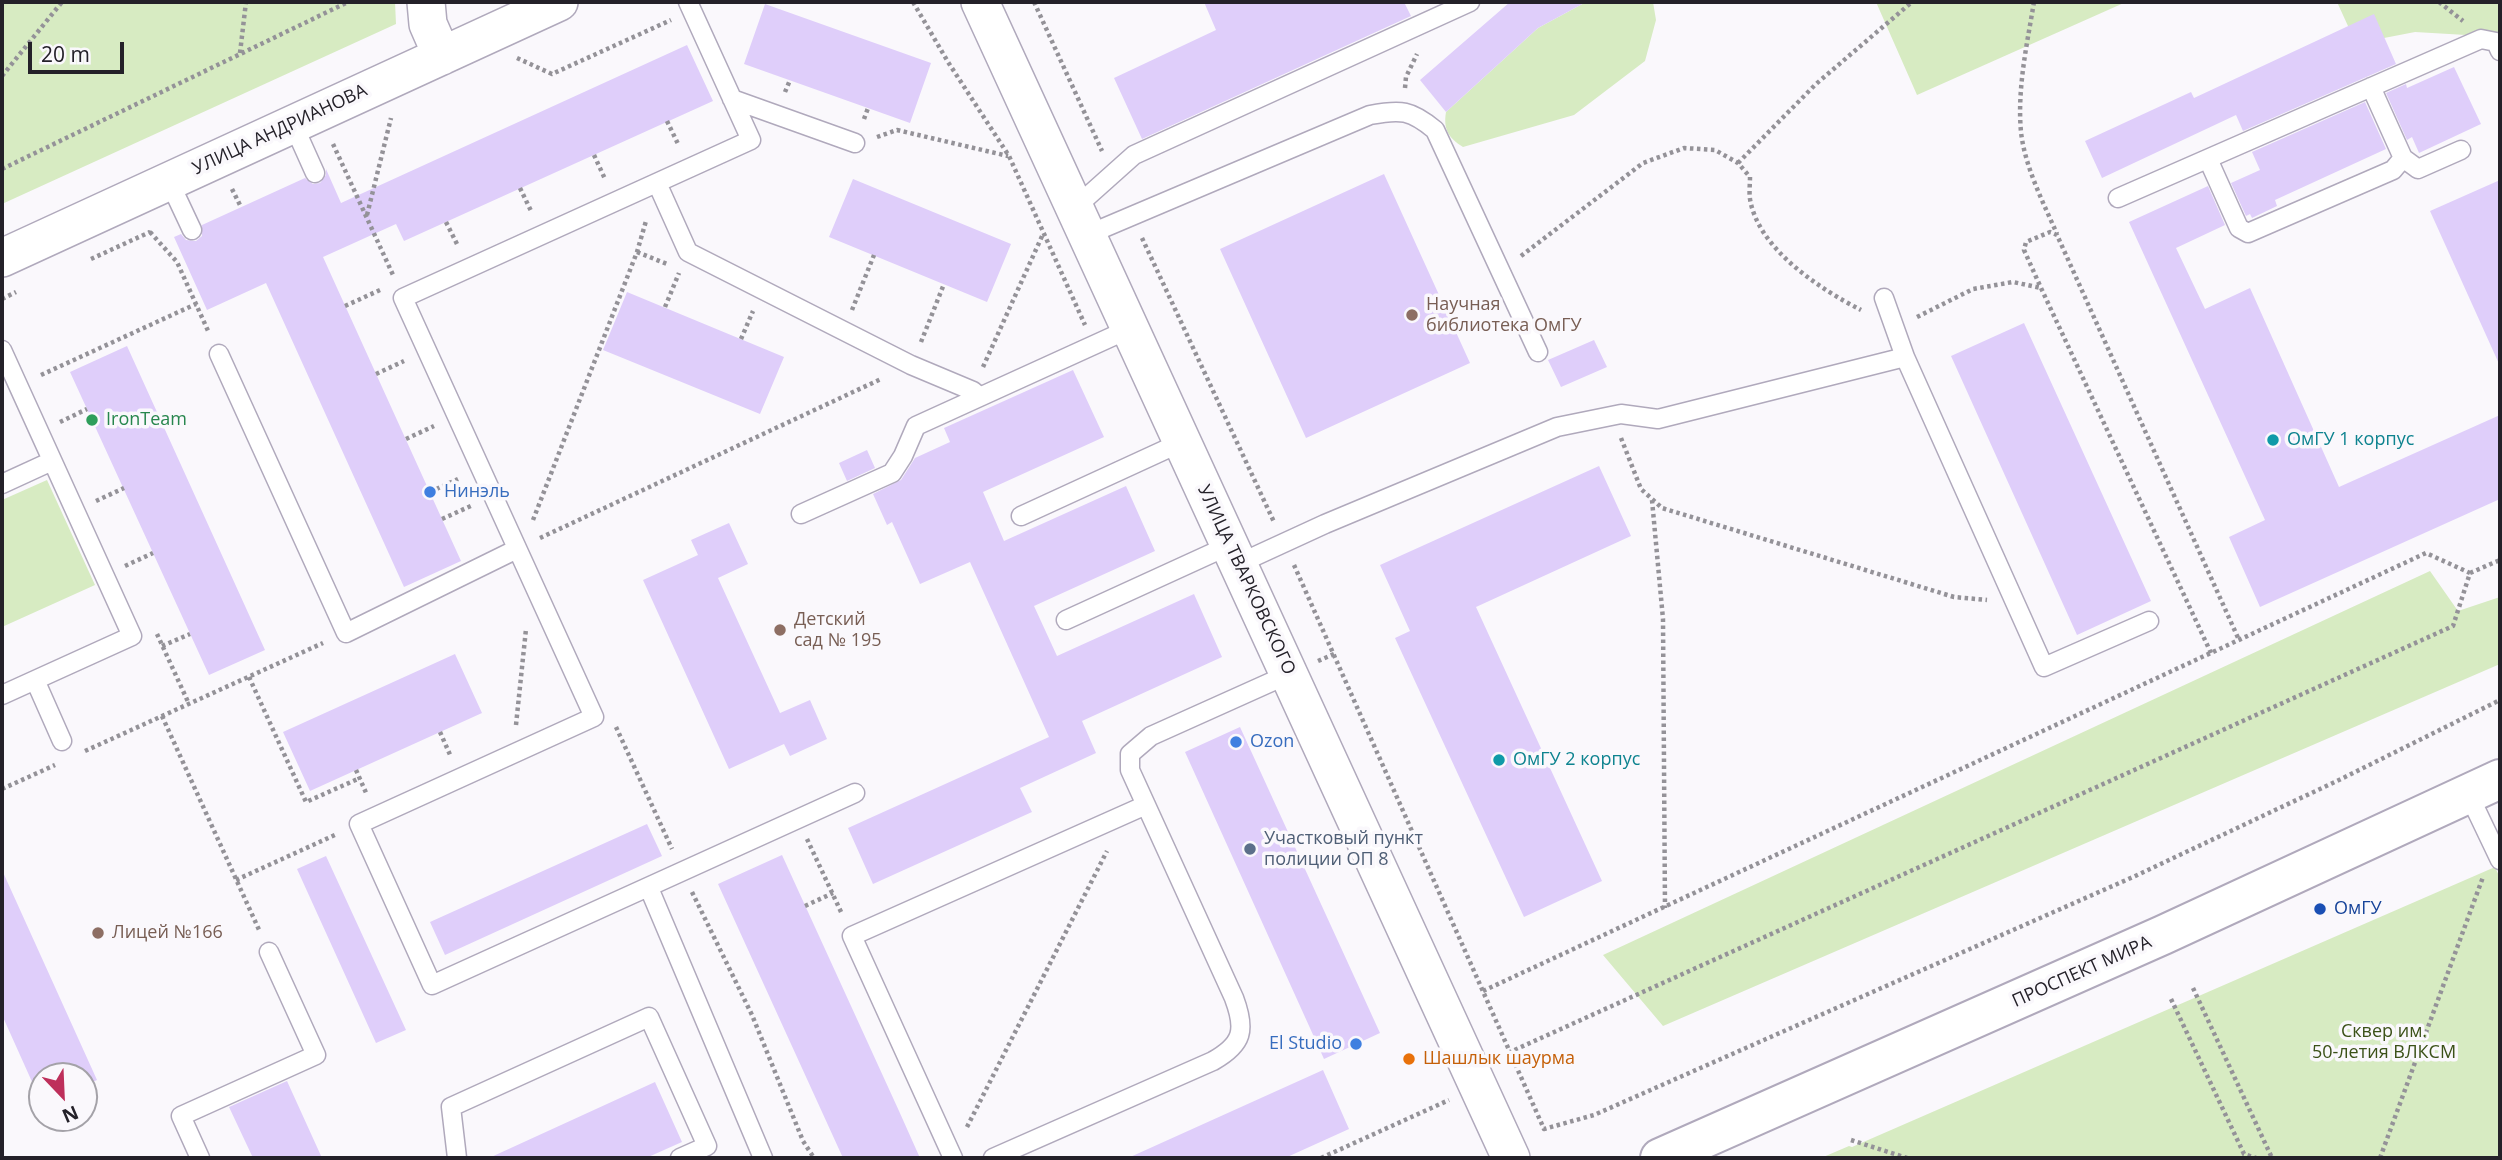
<!DOCTYPE html>
<html>
<head>
<meta charset="utf-8">
<style>
	body { margin:0 }
	#map { position:relative; width:2502px; height:1160px; overflow:hidden; background:#faf8fc; font-family:"Open Sans",sans-serif }
	canvas { display:block }
	.frame { position:absolute; inset:0; border:4px solid #242129; pointer-events:none }
	.north { position:absolute; left:28px; top:1062px; width:70px; height:70px; box-sizing:border-box; background:#faf8fc; border:2px solid #a4a2a8; border-radius:50%; rotate:157deg; font-size:19px; font-weight:700; line-height:28px; text-align:center; color:#242129 }
	.north::after { content:''; display:block; margin:auto; width:24px; height:32px; background:#be2f5b; clip-path:polygon(50% 0,100% 100%,50% 72%,0 100%) }
	.scale { position:absolute; left:28px; top:42px; width:96px; height:32px; box-sizing:border-box; border:4px solid #242129; border-top:0; padding-left:9px; font-size:21px; line-height:24px; white-space:nowrap; color:#242129; -webkit-text-stroke:5px #faf8fc; paint-order:stroke }
</style>
</head>
<body>
<div id="map">
<canvas width="2502" height="1160"></canvas>
<div class="frame"></div>
<div class="north">N</div>
<div class="scale">20 m</div>
</div>
<script>
const ctx = document.querySelector('canvas').getContext('2d');
ctx.lineJoin = 'round';
function fill(path, color) { ctx.fillStyle = color; ctx.fill(path, 'evenodd'); }
function trace(path, color, width, dash) { ctx.strokeStyle = color; ctx.lineWidth = width; ctx.lineCap = dash ? 'butt' : 'round'; ctx.setLineDash(dash || []); ctx.stroke(path); }
function label(font, color, halo, rows, align = 'center') {
  ctx.font = font + ' "Open Sans",sans-serif'; ctx.lineWidth = 7; ctx.setLineDash([]); ctx.textBaseline = 'middle'; ctx.strokeStyle = halo; ctx.fillStyle = color; for (const [text, x, y, turn = 0] of rows) {
    ctx.save(); ctx.translate(x, y); ctx.rotate((+turn || 0) * Math.PI / 180); ctx.textAlign = isNaN(turn) ? turn : align; if (halo) ctx.strokeText(text, 0, 0); ctx.fillText(text, 0, 0); ctx.restore();
  }
}
fill(new Path2D(`
	M2,2H395L396,24L2,204Z
	M1586,2H1653L1656,20L1645,61L1574,115L1463,147C1449,138 1443,130 1446,112L1538,28Z
	M1876,2H2126L1917,95Z
	M2337,2H2500V43L2483,36L2415,32L2384,38L2348,26Z
	M47,480L95,585L2,627V500Z
	M2430,571L2458,611L2500,597V664L1663,1026L1603,955Z
	M2495,867L2500,878V1158H1821L1849,1146L1852,1147Z`), '#d7ebc2');
fill(new Path2D(`
	M1204,2H1404L1411,16L1142,139L1114,78L1216,30Z
	M1510,2H1586L1538,28L1446,112L1420,80Z
	M765,4L931,63L910,123L744,64Z
	M2374,14L2396,64L2243,131L2236,115L2102,178L2085,141L2191,92L2194,98Z
	M687,45L713,101L404,241L396,224L323,257L461,561L404,587L266,283L207,310L174,237L181,234L186,240L196,241L202,236V225L305,178L313,184L320,183L326,175V169L341,203Z
	M2454,67L2481,124L2419,153L2412,137L2407,140L2386,93L2406,84L2407,88Z
	M2365,102L2386,149L2275,200L2277,206L2252,218L2250,214L2246,216L2231,183L2260,170L2252,152Z
	M1384,174L1470,363L1306,438L1220,249Z
	M853,179L1011,244L987,302L829,237Z
	M2500,180V366L2430,211Z
	M2208,186L2225,225L2176,248L2205,309L2250,288L2339,487L2500,415V499L2260,607L2229,537L2265,520L2129,222Z
	M627,292L784,357L760,414L603,350Z
	M2024,323L2151,601L2077,635L1951,356Z
	M1594,340L1607,367L1561,387L1548,360Z
	M127,346L265,650L209,675L70,372Z
	M1073,370L1104,437L983,492L1004,541L1126,486L1155,551L1034,606L1057,656L1194,594L1222,657L1082,721L1096,753L1020,788L1032,812L873,884L848,828L1049,737L970,562L920,584L892,522L887,525L873,494L901,480L915,458L950,442L944,428Z
	M867,450L875,468L847,481L839,463Z
	M1599,466L1631,536L1476,607L1602,881L1524,917L1395,638L1410,631L1380,565Z
	M729,523L748,564L718,578L780,713L810,700L827,739L790,756L784,744L729,769L643,580L698,555L691,540Z
	M455,654L482,713L310,791L283,732Z
	M1240,727L1380,1033L1324,1059L1185,752Z
	M647,824L662,856L445,955L430,922Z
	M782,855L899,1111L920,1158H843L718,884Z
	M326,856L406,1030L376,1043L297,869Z
	M2,870L97,1080L84,1086V1076H42V1104L2,1015Z
	M1323,1070L1349,1129L1285,1158H1128Z
	M287,1081L322,1158H253L229,1107Z
	M655,1082L682,1142L646,1158H489Z`), '#dfcefa');
const lane = new Path2D(`
	M688,2L751,140L403,298L594,717L359,824L432,985L855,793
	M2371,87L2403,158L2418,169L2461,150
	M732,99L855,143
	M293,124L315,173
	M2208,159L2239,228L2248,233L2393,170L2403,158
	M169,181L192,230
	M657,183L688,252L911,365L973,391L980,397
	M2118,198L2481,39L2496,42L2500,51
	M1076,212L1087,197L1134,155L1470,2
	M1087,235L1370,115C1401,109 1411,110 1435,130L1538,352
	M1884,298L1905,357
	M2,350L132,636L2,695
	M219,354L346,633L517,549
	M2,484L52,461
	M801,514L892,473L903,456L916,426L1129,329
	M1021,516L1182,442
	M1238,564L1325,524L1557,427L1621,414L1658,419L1905,357L2044,667L2149,621
	M1066,620L1230,545
	M35,680L62,741
	M2468,793L2500,860
	M649,888L763,1158
	M200,1158L181,1116L316,1055L269,952
	M457,1158L451,1107L649,1017L707,1146L680,1158
	M953,1158L852,936L1146,805
	M993,1158L1213,1061C1243,1044 1246,1030 1234,998L1130,770V754L1151,736L1289,674`);
const street = new Path2D(`
	M426,2L428,24L442,56
	M980,2L1511,1158
	M2,258L559,2`);
const secondary = new Path2D(`
	M1660,1158L2163,935L2500,779`);
trace(lane, '#b0a9bc', 21);
trace(street, '#b0a9bc', 40);
trace(secondary, '#b0a9bc', 42);
trace(new Path2D(`
	M913,2L948,62L1009,156L1085,325
	M1034,2L1102,151
	M2034,2C2027,44 2017,89 2021,132C2025,167 2043,202 2057,234
	M2439,2L2463,21
	M240,53L246,2
	M517,58L552,74L671,20
	M2,76L62,2
	M1405,88L1406,77L1417,54
	M785,92L790,80
	M864,119L868,108
	M667,121L679,146
	M877,137L897,130L1008,156
	M333,144L393,275
	M594,155L605,179
	M1738,163L1816,84L1912,2
	M2,169L348,2
	M520,188L532,213
	M232,189L241,207
	M367,215L391,118
	M446,222L458,246
	M150,232L177,262L209,333
	M1142,238L1274,522
	M637,252L667,264
	M1521,256L1643,163L1684,148L1715,150L1738,163L1750,177C1750,184 1749,192 1750,199C1758,249 1820,289 1861,310
	M91,259L150,232L151,228
	M2,299L16,292
	M345,306L380,290
	M665,307L679,273
	M852,310L874,255
	M1917,317L1973,289L2013,282L2041,288
	M741,339L753,311
	M921,342L944,284
	M983,367L1043,234
	M376,374L404,361
	M41,375L196,304
	M60,422L87,409
	M1621,438L1641,489L1662,508L1954,597L1987,600
	M406,439L434,426
	M430,492L458,479
	M1652,500L1663,619L1665,908
	M96,501L124,488
	M442,519L473,505
	M533,520L637,252L646,221
	M540,538L881,379
	M1294,565L1544,1129L1594,1115L2133,877L2339,780L2500,700
	M125,566L153,553
	M2470,573L2500,560
	M157,634L189,704
	M162,646L190,634
	M2211,653L2041,288L2024,250L2026,242L2050,232L2057,235L2239,640
	M1318,661L1334,654
	M249,677L306,802L360,778
	M162,716L260,932
	M516,725L526,629
	M616,727L672,849
	M440,732L451,757
	M85,751L323,643
	M356,770L367,795
	M2,789L55,765
	M807,839L842,914
	M236,880L337,834
	M692,892L752,1015L803,1141L814,1158
	M805,906L833,893
	M2193,988L2272,1158
	M1483,991L2426,553L2470,573L2453,626L1510,1052
	M2171,999L2244,1154L2256,1158
	M967,1127L1107,851
	M1851,1140L1907,1158
	M1321,1158L1449,1100
	M2380,1158L2483,877`), '#949298', 4.5, [3.5, 3.5]);
trace(lane, '#fff', 18);
trace(street, '#fff', 37);
trace(secondary, '#fff', 38);
for (const [x, y, r, color] of [
	[1412,315,7,"#8d6e63"],
	[92,420,7,"#2e9e5b"],
	[2273,440,7,"#0f9aa8"],
	[430,492,7,"#3f7fe0"],
	[780,630,7,"#8d6e63"],
	[1236,742,7,"#3f7fe0"],
	[1499,760,7,"#0f9aa8"],
	[1250,849,7,"#5c6f8a"],
	[2320,909,7,"#1a4fb4"],
	[98,933,7,"#8d6e63"],
	[1356,1044,7,"#3f7fe0"],
	[1409,1059,7,"#e8710a"]
]) { const dot = new Path2D(); dot.arc(x, y, r, 0, 2 * Math.PI); ctx.fillStyle = color; ctx.fill(dot); trace(dot, '#faf8fc', 2.5); }
label('18px', '#242129', '#faf8fc', [
	["УЛИЦА АНДРИАНОВА",280,130,-25],
	["УЛИЦА ТВАРКОВСКОГО",1246,580,65],
	["ПРОСПЕКТ МИРА",2082,972,-24]
]);
label('18px', '#785e54', '#faf8fc', [
	["Научная",1426,305],
	["библиотека ОмГУ",1426,326],
	["Детский",794,620],
	["сад № 195",794,641],
	["Лицей №166",112,933]
], 'left');
label('18px', '#27864d', '#faf8fc', [
	["IronTeam",106,420]
], 'left');
label('18px', '#0d838f', '#faf8fc', [
	["ОмГУ 1 корпус",2287,440],
	["ОмГУ 2 корпус",1513,760]
], 'left');
label('18px', '#366cbe', '#faf8fc', [
	["Нинэль",444,492],
	["Ozon",1250,742],
	["El Studio",1342,1044,"right"]
], 'left');
label('18px', '#4e5e75', '#faf8fc', [
	["Участковый пункт",1264,839],
	["полиции ОП 8",1264,860]
], 'left');
label('18px', '#164399', '#faf8fc', [
	["ОмГУ",2334,909]
], 'left');
label('18px', '#3b5118', '#faf8fc', [
	["Сквер им.",2384,1032],
	["50-летия ВЛКСМ",2384,1053]
]);
label('18px', '#c56008', '#faf8fc', [
	["Шашлык шаурма",1423,1059]
], 'left');
</script>
</body>
</html>
